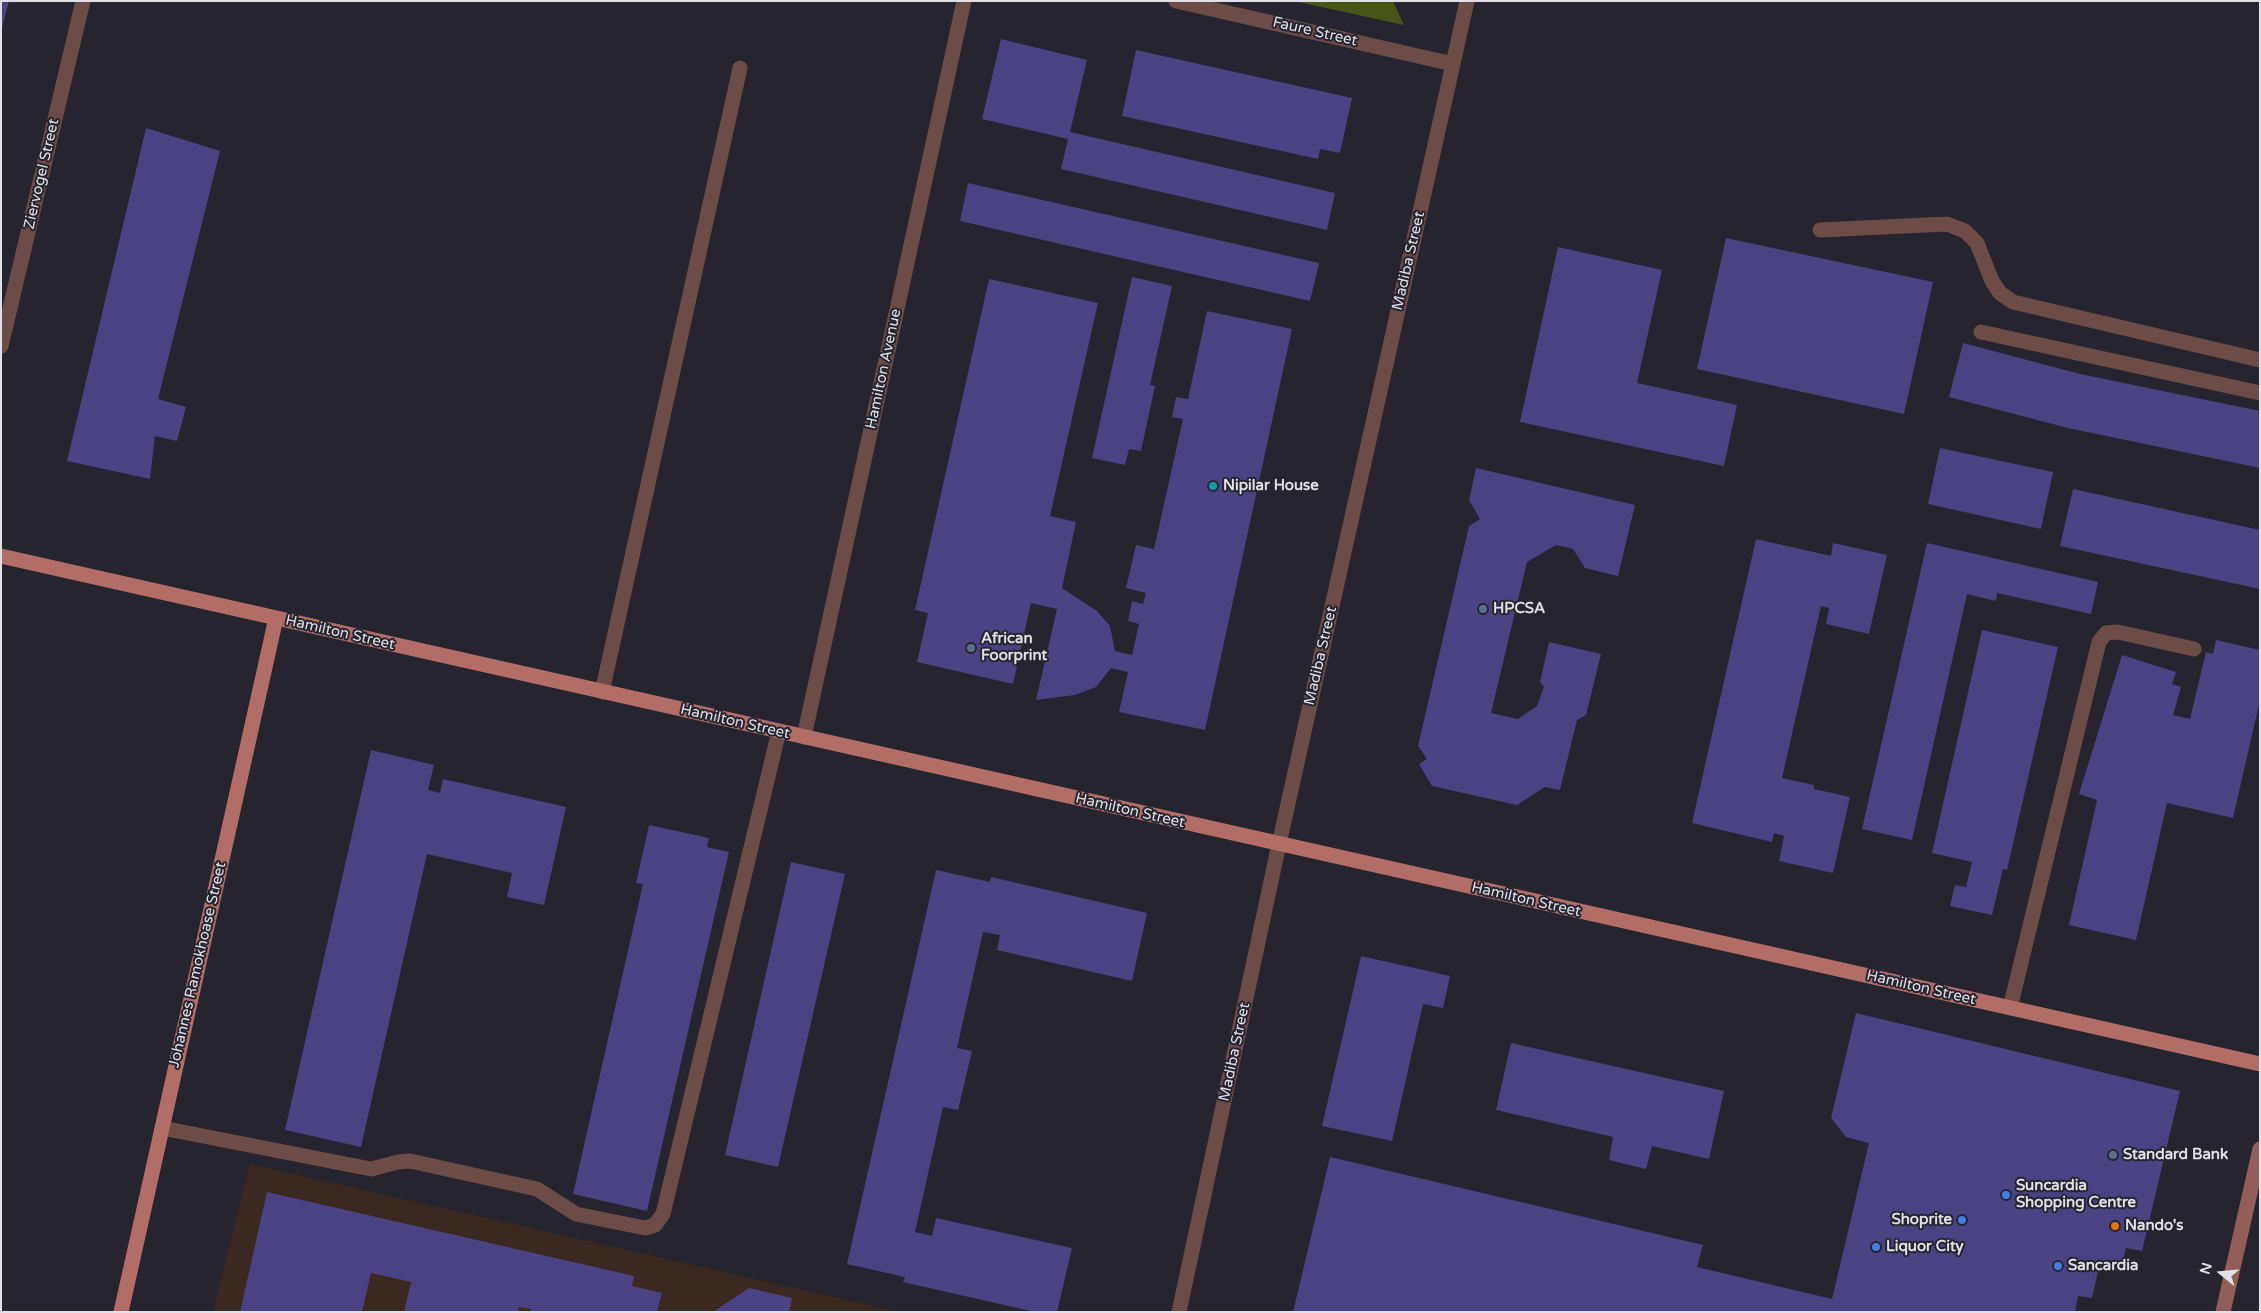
<!DOCTYPE html>
<html>
<head>
<meta charset="utf-8">
<style>
	body { margin:0 }
	#map { position:relative; width:2261px; height:1313px; overflow:hidden; background:#25242f; font-family:"Varela Round",sans-serif }
	canvas { display:block }
	.frame { position:absolute; inset:0; border:2px solid #e0e0e6; pointer-events:none }
	.north { position:absolute; left:2196px; top:1248px; width:50px; height:50px; -webkit-text-stroke:4px #25242f; paint-order:stroke; rotate:287deg; font-size:14px; font-weight:700; line-height:20px; text-align:center; color:#e0e0e6 }
	.north::after { content:''; display:block; margin:auto; width:18px; height:22px; background:#e0e0e6; clip-path:polygon(50% 0,100% 100%,50% 72%,0 100%) }
</style>
</head>
<body>
<div id="map">
<canvas width="2261" height="1313"></canvas>
<div class="frame"></div>
<div class="north">N</div>
</div>
<script>
const ctx = document.querySelector('canvas').getContext('2d');
ctx.lineJoin = 'round';
function fill(path, color) { ctx.fillStyle = color; ctx.fill(path, 'evenodd'); }
function trace(path, color, width, dash) { ctx.strokeStyle = color; ctx.lineWidth = width; ctx.lineCap = dash ? 'butt' : 'round'; ctx.setLineDash(dash || []); ctx.stroke(path); }
function label(font, color, halo, rows, align = 'center') {
  ctx.font = font + ' "Varela Round",sans-serif'; ctx.lineWidth = 4; ctx.setLineDash([]); ctx.textBaseline = 'middle'; ctx.strokeStyle = halo; ctx.fillStyle = color; for (const [text, x, y, turn = 0] of rows) {
    ctx.save(); ctx.translate(x, y); ctx.rotate((+turn || 0) * Math.PI / 180); ctx.textAlign = isNaN(turn) ? turn : align; if (halo) ctx.strokeText(text, 0, 0); ctx.fillText(text, 0, 0); ctx.restore();
  }
}
fill(new Path2D(`
	M250,1164L900,1312H213Z`), '#3a2821');
fill(new Path2D(`
	M1294,1H1393L1404,25Z`), '#495417');
fill(new Path2D(`
	M1,1H9L2,28H1Z
	M1001,39L1087,60L1070,132L1335,193L1327,230L1061,169L1068,139L982,119Z
	M1136,50L1352,98L1340,153L1320,149L1318,159L1122,116Z
	M146,128L220,151L158,399L186,407L177,441L155,436L150,479L67,461Z
	M968,183L1319,263L1310,301L960,221Z
	M1726,238L1933,282L1904,414L1697,369Z
	M1558,247L1662,270L1637,383L1737,405L1724,466L1520,422Z
	M1132,277L1172,286L1150,385L1155,386L1141,451L1129,449L1125,465L1092,458Z
	M989,279L1098,303L1050,516L1076,522L1062,588L1097,611L1110,626L1115,651L1132,655L1139,624L1128,621L1132,601L1143,604L1146,593L1126,588L1136,545L1154,549L1183,419L1172,417L1176,397L1188,399L1207,311L1292,329L1205,730L1119,712L1128,672L1111,668L1096,687L1075,695L1036,700L1057,609L1031,603L1013,684L917,662L928,613L915,610Z
	M1963,343L2080,374L2260,411V468L2068,428L1949,397Z
	M1940,448L2053,472L2041,529L1928,504Z
	M1476,468L1635,505L1618,576L1585,568L1573,549L1556,545L1527,562L1491,713L1518,719L1537,706L1544,687L1540,682L1549,642L1601,654L1586,715L1577,720L1560,790L1545,787L1517,805L1432,786L1419,764L1427,759L1418,746L1469,526L1480,519L1469,500Z
	M2073,489L2260,530V589L2060,546Z
	M1756,539L1831,556L1833,543L1887,555L1869,634L1826,624L1829,608L1821,606L1782,778L1814,785V789L1850,797L1833,873L1779,861L1784,836L1774,833L1772,842L1692,823Z
	M1927,543L2098,582L2091,614L1997,593L1996,601L1967,594L1912,840L1862,829Z
	M1982,630L2058,647L2007,870L2003,869L1992,915L1950,906L1955,885L1966,887L1972,862L1932,853Z
	M2216,640L2260,650V700L2233,818L2167,803L2136,940L2069,925L2097,800L2079,794L2122,655L2176,672L2172,684L2181,687L2173,715L2190,719L2206,652L2213,654Z
	M371,750L434,765L428,790L440,793L443,779L566,807L544,905L507,897L512,873L427,854L361,1147L285,1130Z
	M649,825L709,838L707,847L729,852L647,1211L573,1194L643,884L636,883Z
	M791,862L845,874L778,1167L725,1155Z
	M936,870L990,882L991,877L1147,913L1132,981L997,950L1000,935L983,932L957,1048L972,1051L958,1110L943,1107L915,1232L932,1236L936,1218L1072,1248L1057,1312H1035L903,1282L905,1277L847,1264Z
	M1361,956L1450,976L1443,1008L1423,1004L1392,1141L1322,1126Z
	M1856,1013L2180,1091L2142,1251L2126,1248L2120,1272L2099,1267L2092,1298L2078,1296L2075,1312H1293L1330,1157L1703,1245L1697,1267L1832,1299L1869,1143L1846,1137L1831,1118Z
	M1511,1043L1724,1091L1709,1159L1652,1146L1646,1169L1609,1160L1613,1137L1496,1110Z
	M267,1192L634,1276L632,1286L662,1293L657,1312H530L531,1309L519,1307L518,1312H404L411,1282L371,1273L362,1312H240Z
	M749,1288L792,1298L789,1312H713Z`), '#4b4283');
trace(new Path2D(`
	M1820,230L1947,224L1965,231L1977,243L1992,281L2000,293L2013,302L2260,360
	M1981,332L2260,393
	M602,692L740,68
	M2010,1008L2099,642L2106,633L2118,632L2194,649
	M162,1128L371,1169L398,1162L410,1161L537,1189L576,1214L645,1228L655,1225L663,1214L779,731`), '#6d4b47', 15);
trace(new Path2D(`
	M1176,1L1453,64
	M1,346L83,1
	M804,737L964,1
	M1179,1312L1279,844L1467,1`), '#6d4b47', 15);
trace(new Path2D(`
	M2223,1312L2260,1149`), '#945e58', 15);
trace(new Path2D(`
	M1,556L2260,1064
	M121,1312L276,618`), '#b26d66', 15);
for (const [x, y, r, color] of [
	[1213,486,5,"#0f9aa8"],
	[1483,609,5,"#5c6f8a"],
	[971,648,5,"#5c6f8a"],
	[2113,1155,5,"#5c6f8a"],
	[2006,1195,5,"#3f7fe0"],
	[1962,1220,5,"#3f7fe0"],
	[2115,1226,5,"#e8710a"],
	[1876,1247,5,"#3f7fe0"],
	[2058,1266,5,"#3f7fe0"]
]) { const dot = new Path2D(); dot.arc(x, y, r, 0, 2 * Math.PI); ctx.fillStyle = color; ctx.fill(dot); trace(dot, '#25242f', 2); }
label('15px', '#e0e0e6', '#25242f', [
	["Faure Street",1315,32,13],
	["Ziervogel Street",42,174,-77],
	["Madiba Street",1409,261,-77],
	["Hamilton Avenue",884,369,-78],
	["Hamilton Street",340,633,13],
	["Madiba Street",1321,656,-77],
	["Hamilton Street",735,722,13],
	["Hamilton Street",1130,811,13],
	["Hamilton Street",1526,900,13],
	["Johannes Ramokhoase Street",198,965,-77],
	["Hamilton Street",1921,988,13],
	["Madiba Street",1235,1052,-78]
]);
label('bold 15px', '#e0e0e6', '#25242f', [
	["Nipilar House",1223,486],
	["HPCSA",1493,609],
	["African",981,639],
	["Foorprint",981,656],
	["Standard Bank",2123,1155],
	["Suncardia",2016,1186],
	["Shopping Centre",2016,1203],
	["Shoprite",1952,1220,"right"],
	["Nando's",2125,1226],
	["Liquor City",1886,1247],
	["Sancardia",2068,1266]
], 'left');
</script>
</body>
</html>
